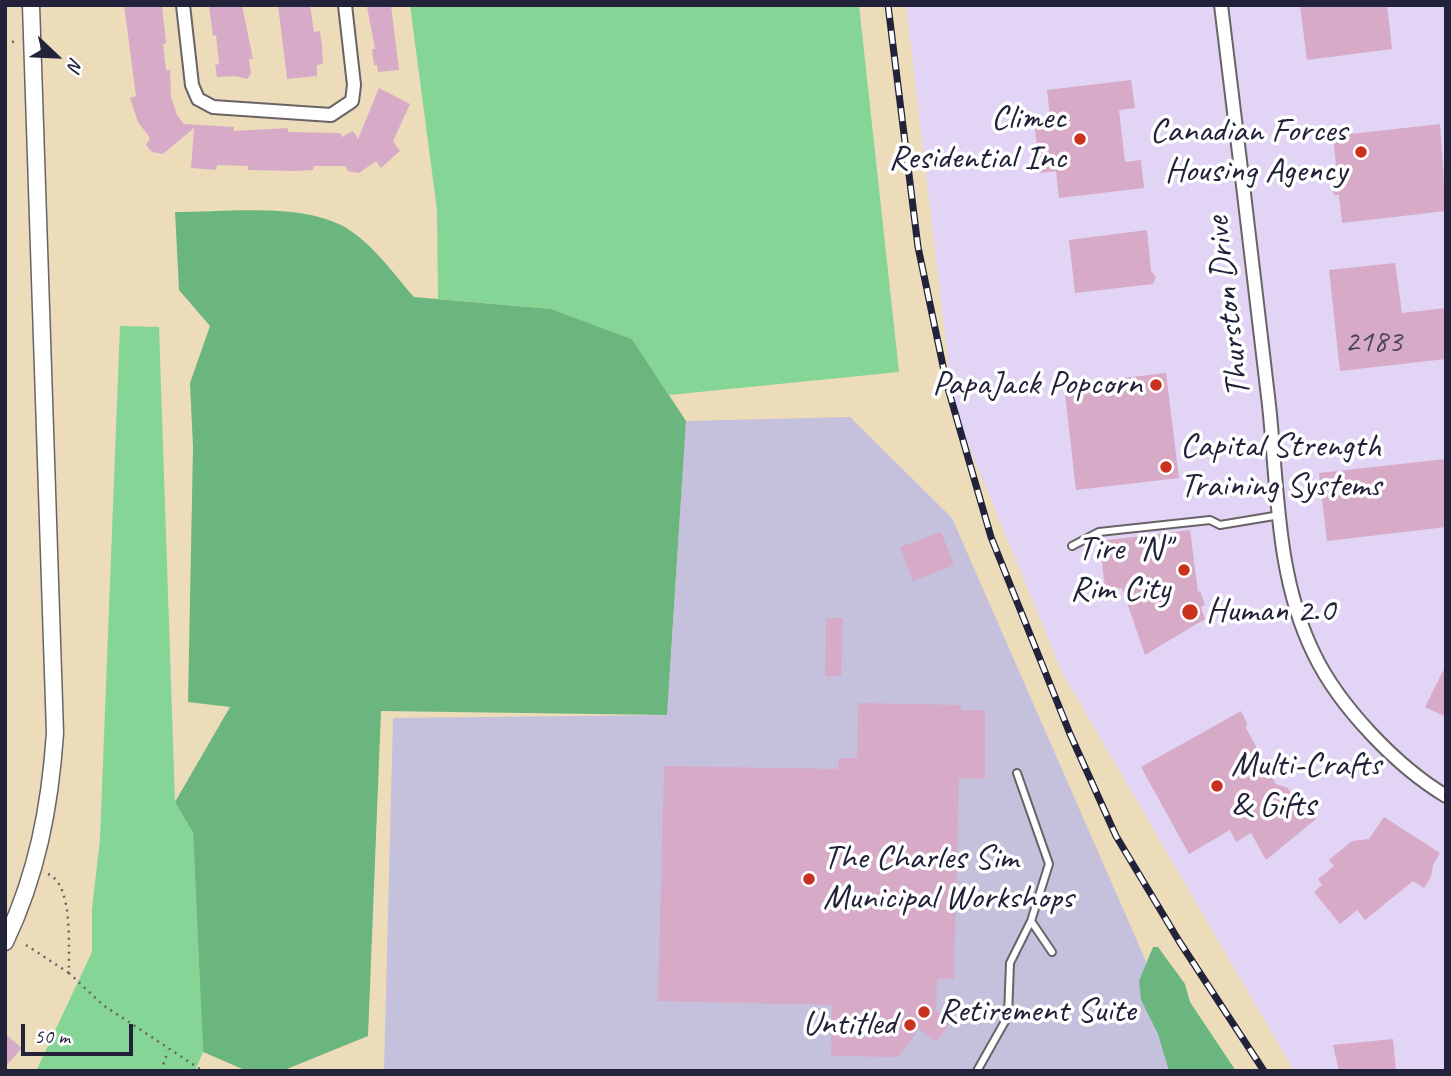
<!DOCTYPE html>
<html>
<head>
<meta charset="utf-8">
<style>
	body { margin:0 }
	#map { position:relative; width:1451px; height:1076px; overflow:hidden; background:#eddcb9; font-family:Caveat,sans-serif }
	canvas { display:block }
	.frame { position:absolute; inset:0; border:7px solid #22223b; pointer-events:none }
	.north { position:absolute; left:21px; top:21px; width:70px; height:70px; -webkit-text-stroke:5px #fff; paint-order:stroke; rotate:113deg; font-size:19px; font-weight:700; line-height:28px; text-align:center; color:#22223b }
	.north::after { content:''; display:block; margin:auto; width:24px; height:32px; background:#22223b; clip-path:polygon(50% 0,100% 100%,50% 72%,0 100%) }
	.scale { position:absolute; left:21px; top:1024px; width:112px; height:32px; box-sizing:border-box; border:4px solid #22223b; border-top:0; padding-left:9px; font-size:21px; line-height:24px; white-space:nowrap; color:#22223b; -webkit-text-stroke:5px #fff; paint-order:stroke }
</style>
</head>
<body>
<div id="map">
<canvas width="1451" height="1076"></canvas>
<div class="frame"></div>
<div class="north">N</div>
<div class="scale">50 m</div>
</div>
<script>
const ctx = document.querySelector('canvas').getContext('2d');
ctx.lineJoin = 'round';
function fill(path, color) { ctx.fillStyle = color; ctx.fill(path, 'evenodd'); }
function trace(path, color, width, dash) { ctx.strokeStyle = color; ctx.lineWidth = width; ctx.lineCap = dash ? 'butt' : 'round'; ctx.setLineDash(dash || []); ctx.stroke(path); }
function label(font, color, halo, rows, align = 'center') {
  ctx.font = font + ' Caveat,sans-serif'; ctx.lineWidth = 7; ctx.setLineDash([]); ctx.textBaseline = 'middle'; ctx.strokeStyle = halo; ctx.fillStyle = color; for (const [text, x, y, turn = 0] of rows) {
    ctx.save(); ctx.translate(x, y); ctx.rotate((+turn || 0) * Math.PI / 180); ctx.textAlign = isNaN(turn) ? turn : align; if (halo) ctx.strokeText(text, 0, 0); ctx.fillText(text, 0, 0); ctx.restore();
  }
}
fill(new Path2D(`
	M906,5H1446V1071H1294L1062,672L954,410Z`), '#e1d4f4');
fill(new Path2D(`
	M850,417L952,518L1194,1071H384L393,718L667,715L686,421Z`), '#c5c0db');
fill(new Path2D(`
	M410,5H859L899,372L669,395L632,339L551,309L438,299L437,210Z
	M120,326L159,327L175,802L193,833L203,1052L195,1071H36L92,952V909L100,839Z`), '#84d596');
fill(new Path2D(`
	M175,212C224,212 297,203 341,225C370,240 393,273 414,297L551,309L632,339L686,421L667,715L381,711L368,1036L282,1071H247L203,1052L193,833L175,802L230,707L188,702L193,447L190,383L210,326L179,290Z
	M1153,947H1158L1185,984L1190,1002L1236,1071H1169L1158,1034L1141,1000L1139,981Z`), '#6bb67f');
fill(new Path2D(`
	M124,5H162L166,43L163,44L166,70H170L171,97L177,115L184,124L234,127V131L288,128V132L340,133L342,137L353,131L358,139L379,88L410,104L393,141L400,151L381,168L376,161L359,173L348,171L345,166H314L313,170L295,171L248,170V166L217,165L216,170L191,168L194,128L163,154L152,152L146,145L150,138L138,122L130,98L136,96Z
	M209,5H242L253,59H249L251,74L247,79L235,76L217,77L215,65L219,64L216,35L213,36Z
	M278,5H310L314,32L320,31L322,46L323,64L317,65V76L287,79Z
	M370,5H391L399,70L378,72L377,65H374L372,49H375L367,7Z
	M1300,5H1387L1392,49L1307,60Z
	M1131,80L1135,108L1119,110L1125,162L1141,160L1144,188L1059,198L1056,171L1040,173L1034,119L1050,117L1047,90Z
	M1440,124L1446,211L1342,223L1339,195H1334L1331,166L1336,165L1333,136Z
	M1147,230L1151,271L1156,277L1153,284L1075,293L1069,240Z
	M1395,263L1402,313L1446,308V359L1340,371L1329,270Z
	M1166,373L1179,478L1076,490L1064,385Z
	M1446,459V527L1327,541L1319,473Z
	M1190,530L1198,592L1200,591L1205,605L1201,607L1205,619L1145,655L1122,588L1105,590L1100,541Z
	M941,532L954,565L913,581L900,547Z
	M826,618H843L841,676H825Z
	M1446,665V717L1425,707Z
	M858,703L961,705V710H985V779L959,778L954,979H937L936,1010L951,1022L936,1042L919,1029L898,1057L831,1056L832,1005L658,1001L664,766L838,769L839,758H857Z
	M1241,711L1247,723L1246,728L1276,784L1288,788L1292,795L1308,806L1316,819L1266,860L1251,833L1236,842L1230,830L1189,854L1141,767Z
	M1384,817L1440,853L1433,865L1431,877L1424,888L1413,881L1365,920L1357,910L1340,924L1314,892L1322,885L1318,879L1334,866L1329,860L1352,841L1369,839Z
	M5,1034L22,1048L5,1067Z
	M1393,1039L1396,1071H1339L1333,1045Z`), '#d7abc7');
const service = new Path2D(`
	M1072,546L1099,532L1210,520L1220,525L1280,515
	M1017,773L1049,864L1031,921
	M977,1071L1008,1016L1010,963L1031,921L1052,952`);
const minor = new Path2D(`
	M183,5L192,85L198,99L213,107L331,115L352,101L354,85L345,5
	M1221,5C1237,138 1254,272 1269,405C1278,489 1276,577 1314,654C1339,706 1396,766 1446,796`);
const tertiary = new Path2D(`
	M5,942C37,875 50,807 55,733L31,5`);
trace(service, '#696367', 10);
trace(minor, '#696367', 16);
trace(tertiary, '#696367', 19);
trace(new Path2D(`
	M5,43L18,41
	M48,874C74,885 68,948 69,973L103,1005L203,1071
	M26,945L69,973
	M161,1071L168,1051`), '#696367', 2.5, [2, 5]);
trace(service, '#fff', 6);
trace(minor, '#fff', 12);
trace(tertiary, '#fff', 16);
const rail = new Path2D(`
	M888,5L918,247L947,385L991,537L1070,734L1116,836L1179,941L1264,1071`);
trace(rail, '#22223b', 7);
trace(rail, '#fff', 4.5, [13]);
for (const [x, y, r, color] of [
	[1080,139,7,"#c8321e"],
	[1361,152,7,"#c8321e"],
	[1156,385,7,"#c8321e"],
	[1166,467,7,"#c8321e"],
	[1184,570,7,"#c8321e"],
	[1190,612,9,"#c8321e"],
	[1217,786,7,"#c8321e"],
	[809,879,7,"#c8321e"],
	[924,1012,7,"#c8321e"],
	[910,1025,7,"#c8321e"]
]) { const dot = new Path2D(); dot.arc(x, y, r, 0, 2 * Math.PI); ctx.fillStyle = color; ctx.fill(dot); trace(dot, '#fff', 2.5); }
label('32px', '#4f445e', null, [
	["2183",1373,343]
]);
label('35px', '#22223b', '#fff', [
	["Climec",1066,119],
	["Residential Inc",1066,159],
	["Canadian Forces",1347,132],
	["Housing Agency",1347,172],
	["PapaJack Popcorn",1142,385],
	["Capital Strength",1180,447,"left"],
	["Training Systems",1180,487,"left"],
	["Tire \"N\"",1170,550],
	["Rim City",1170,590],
	["Human 2.0",1206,612,"left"],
	["Multi-Crafts",1231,766,"left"],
	["& Gifts",1231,806,"left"],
	["The Charles Sim",823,859,"left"],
	["Municipal Workshops",823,899,"left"],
	["Retirement Suite",938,1012,"left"],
	["Untitled",896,1025]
], 'right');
label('35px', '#22223b', '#fff', [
	["Thurston Drive",1229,307,-97]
]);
</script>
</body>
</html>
